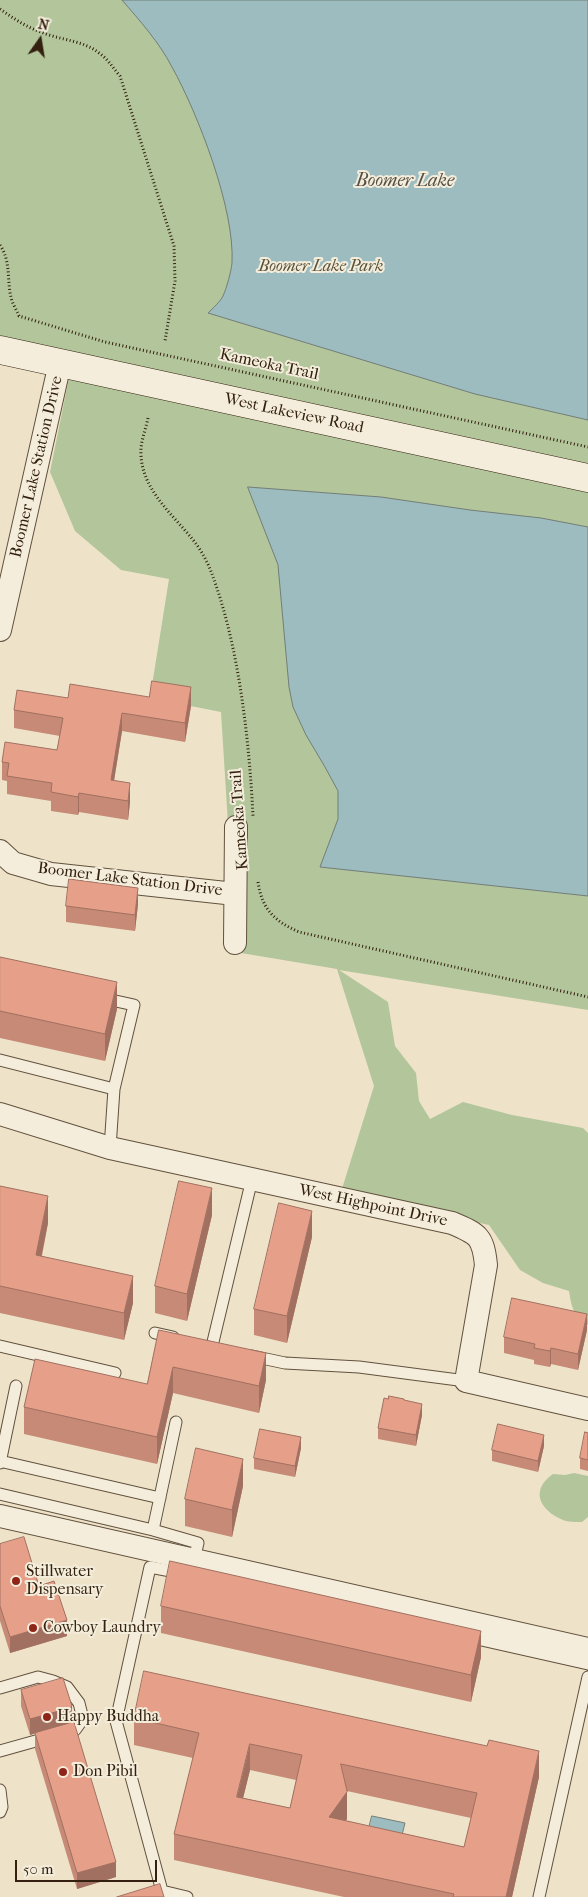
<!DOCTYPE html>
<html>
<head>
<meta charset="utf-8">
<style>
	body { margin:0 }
	#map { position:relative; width:588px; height:1897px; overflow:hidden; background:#eee3c9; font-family:"IM FELL French Canon",serif }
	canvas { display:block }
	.north { position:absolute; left:15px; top:15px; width:50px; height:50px; -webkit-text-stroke:4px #f4eddc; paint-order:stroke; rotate:13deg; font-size:14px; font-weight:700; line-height:20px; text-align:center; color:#33200e }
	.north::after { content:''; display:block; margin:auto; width:18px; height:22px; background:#33200e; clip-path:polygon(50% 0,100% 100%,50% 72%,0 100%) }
	.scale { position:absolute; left:15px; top:1860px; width:142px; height:22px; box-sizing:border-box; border:2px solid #33200e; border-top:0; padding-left:6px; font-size:15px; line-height:18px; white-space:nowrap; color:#33200e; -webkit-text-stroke:4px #f4eddc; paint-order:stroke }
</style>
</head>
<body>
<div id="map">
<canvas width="588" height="1897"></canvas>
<div class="north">N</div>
<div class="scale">50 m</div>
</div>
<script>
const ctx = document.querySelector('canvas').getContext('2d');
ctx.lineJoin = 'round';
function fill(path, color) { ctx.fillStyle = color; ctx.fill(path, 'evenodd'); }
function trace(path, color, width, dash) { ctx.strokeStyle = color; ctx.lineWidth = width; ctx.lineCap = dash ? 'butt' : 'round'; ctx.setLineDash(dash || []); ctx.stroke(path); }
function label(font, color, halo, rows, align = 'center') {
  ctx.font = font + ' "IM FELL French Canon",serif'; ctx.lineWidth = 4; ctx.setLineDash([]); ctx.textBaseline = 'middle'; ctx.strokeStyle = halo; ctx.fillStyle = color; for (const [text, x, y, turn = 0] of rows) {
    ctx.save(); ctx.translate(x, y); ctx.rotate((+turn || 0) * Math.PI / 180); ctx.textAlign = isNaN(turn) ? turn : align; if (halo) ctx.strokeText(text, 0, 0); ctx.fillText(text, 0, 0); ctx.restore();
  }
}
fill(new Path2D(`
	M0,0H588V1010L339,970L388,1002L395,1046L416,1073L419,1101L430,1119L463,1102L512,1115L583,1128L588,1133V1325C573,1314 572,1309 569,1291L543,1283L520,1270L489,1225L341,1192L374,1086L337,969L241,953L231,872L221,712L150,698L169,579L121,570L75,531L50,472L72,363L0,348Z
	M574,1473L588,1476V1517L582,1522C576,1522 568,1522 563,1520C539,1510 530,1490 553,1474L565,1475Z`), '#b2c59b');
const water = new Path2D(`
	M122,0H588V420L475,394L208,313C213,308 220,302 223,296C227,287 231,272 232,263C235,209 198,114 172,67C159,42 140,21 122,0Z
	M248,487L381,497L470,510L541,518L588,527V896L320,867L338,819V791L325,767L306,735L293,707L289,687L278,565Z
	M372,1816L405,1823L401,1839L368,1832Z`);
fill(water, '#9dbcbf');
trace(water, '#737e78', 1);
const lane = new Path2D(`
	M102,998L134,1005L114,1089L110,1148
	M0,1060L114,1089
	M155,1333L173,1337
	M0,1346L115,1373
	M212,1346L252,1179
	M252,1356L285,1363L359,1367L466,1381
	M0,1461L160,1498
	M0,1463L16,1386
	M0,1494L153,1530L176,1422
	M153,1530L198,1543L193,1564
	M181,1573L150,1567L116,1721L162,1891L187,1897
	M468,1637L588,1664
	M0,1688L38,1677L53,1681L67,1687L79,1703L83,1719L75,1730L0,1751
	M0,1790L2,1807L0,1812
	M539,1897L588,1677`);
const street = new Path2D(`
	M0,630L60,363
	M0,851L13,863L51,874L235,894
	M235,943L236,827
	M0,1114L110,1148L452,1223C478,1234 483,1236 486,1265L466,1381L588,1409
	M0,1516L588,1649`);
const secondary = new Path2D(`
	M0,350L588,478`);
trace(lane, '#62513d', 13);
trace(street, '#62513d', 24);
trace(secondary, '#33200e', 29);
trace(new Path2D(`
	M0,9C13,18 26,27 41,32C59,40 83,40 99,53C108,59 113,68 120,76L174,246L175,281L165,341
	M0,245C12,263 6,282 12,301C14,306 17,311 19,316L105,342L588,447
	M148,418C146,428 142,438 141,448C139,485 167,509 189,535C198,545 207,560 212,574C239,647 249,738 253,816
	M258,882C262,909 274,921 299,932L588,997`), '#33200e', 3, [1, 2.5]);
trace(lane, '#f4eddc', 11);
trace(street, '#f4eddc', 22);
trace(secondary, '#f4eddc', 28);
fill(new Path2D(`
	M68,698L191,706L185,742L122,731L114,781L130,802L128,820L79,812L78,815L51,811V801L7,794V781L2,780V762L57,750L60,736L14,728V710Z
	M138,904L135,931L66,922V906Z
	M0,957L117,1009L105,1061L0,1038Z
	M0,1186L48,1223L42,1256L133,1303L124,1340L0,1313Z
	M212,1215L187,1321L155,1313V1286Z
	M312,1237L287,1343L254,1335V1309Z
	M159,1330L266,1380L259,1413L173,1393L157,1464L24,1434V1407L147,1384Z
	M587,1330L578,1370L551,1364L550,1367L534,1364V1360L504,1353V1337Z
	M404,1400L422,1415L416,1446L378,1439V1428Z
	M588,1433V1471L580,1469V1458Z
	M544,1446L538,1472L492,1461V1450Z
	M301,1448L295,1477L254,1469V1458Z
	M243,1486L232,1537L185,1526V1499Z
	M0,1544L39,1586L67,1636L10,1653L0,1621Z
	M161,1606L481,1657L471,1702L161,1633Z
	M21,1690L72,1722L71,1723L116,1877L77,1889L35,1749V1733L30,1735L21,1706Z
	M134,1718L539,1777L512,1897H344L174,1860V1834L193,1758L134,1745ZM250,1770L296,1780L290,1808L243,1798ZM347,1791L471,1818L464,1847L345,1821L347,1819Z`), '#c68a76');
fill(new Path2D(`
	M191,687V706L185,742V723Z
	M122,713V731L111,799V780Z
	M130,783V802L128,820V801Z
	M79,793V812L78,815V797Z
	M138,888V904L135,931V915Z
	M117,982V1009L105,1061V1034Z
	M212,1188V1215L187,1321V1294Z
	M48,1196V1223L36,1282V1255Z
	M312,1211V1237L287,1343V1316Z
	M133,1276V1303L124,1340V1313Z
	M587,1314V1330L578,1370V1354Z
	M551,1348V1364L550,1367V1351Z
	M266,1353V1380L259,1413V1386Z
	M173,1367V1393L157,1464V1437Z
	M422,1404V1415L416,1446V1435Z
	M544,1435V1446L538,1472V1461Z
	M301,1437V1448L295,1477V1466Z
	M243,1459V1486L232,1537V1510Z
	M67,1620V1636L10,1653V1637Z
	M481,1631V1657L471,1702V1675Z
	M72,1706V1722L70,1723L30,1735V1719Z
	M250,1744V1770L237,1823V1797Z
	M539,1751V1777L512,1897H506Z
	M347,1792V1819L329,1843V1817Z
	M116,1862V1877L77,1889V1873Z`), '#a17060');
const building = new Path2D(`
	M152,681L191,687L185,723L122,713L111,780L130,783L128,801L79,793L78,797L51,792L52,783L7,776L9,763L2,762L5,742L57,750L63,718L14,710L17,690L68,698L70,684L149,697Z
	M69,879L138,888L135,915L66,906Z
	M0,957L117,982L105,1034L0,1011Z
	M179,1181L212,1188L187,1294L155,1286Z
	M0,1186L48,1196L36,1255L133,1276L124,1313L0,1286Z
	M279,1203L312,1211L287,1316L254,1309Z
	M512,1298L587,1314L578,1354L551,1348L550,1351L534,1348L535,1344L504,1337Z
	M159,1330L266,1353L259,1386L173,1367L157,1437L24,1407L35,1359L147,1384Z
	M389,1396L404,1399V1400L422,1404L416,1435L378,1428L384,1398L388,1399Z
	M498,1424L544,1435L538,1461L492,1450Z
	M260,1429L301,1437L295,1466L254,1458Z
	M585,1432L588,1433V1460L580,1458Z
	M196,1448L243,1459L232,1510L185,1499Z
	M24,1537L39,1586L54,1581L67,1620L10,1637L0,1606V1544Z
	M170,1561L481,1631L471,1675L161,1606Z
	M144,1671L487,1746L489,1740L539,1751L506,1897H453L454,1894L174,1834L199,1733L134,1718ZM250,1744L302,1755L290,1808L237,1797ZM341,1764L477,1793L464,1847L329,1817L347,1792Z
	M63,1678L72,1706L70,1708L30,1719L21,1690Z
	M74,1722L116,1862L77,1873L35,1733Z
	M160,1884L164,1897H117Z`);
fill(building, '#e6a089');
trace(building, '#a17060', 1);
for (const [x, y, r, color] of [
	[16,1581,5,"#8f2418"],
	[33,1628,5,"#8f2418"],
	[47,1717,5,"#8f2418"],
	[63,1772,5,"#8f2418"]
]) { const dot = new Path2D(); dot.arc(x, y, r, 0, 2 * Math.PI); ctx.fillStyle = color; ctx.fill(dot); trace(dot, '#f4eddc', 2); }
label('italic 16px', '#595238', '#f4eddc', [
	["Boomer Lake Park",321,267]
]);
label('16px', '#33200e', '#f4eddc', [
	["Kameoka Trail",269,365,12],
	["West Lakeview Road",294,414,12],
	["Boomer Lake Station Drive",37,467,-77],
	["Kameoka Trail",240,820,-94],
	["Boomer Lake Station Drive",130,880,7],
	["West Highpoint Drive",373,1206,12]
]);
label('16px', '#33200e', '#f4eddc', [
	["Stillwater",26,1572],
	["Dispensary",26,1590],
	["Cowboy Laundry",43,1628],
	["Happy Buddha",57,1717],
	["Don Pibil",73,1772]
], 'left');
label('italic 18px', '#534f43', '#f4eddc', [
	["Boomer Lake",405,182]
]);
</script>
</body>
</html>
